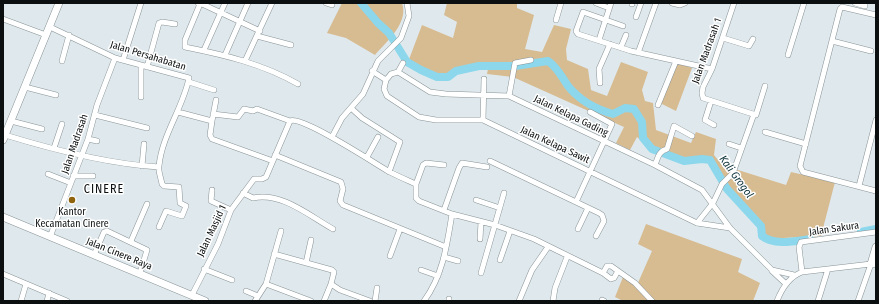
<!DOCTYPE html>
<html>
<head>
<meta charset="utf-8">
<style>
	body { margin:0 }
	#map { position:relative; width:879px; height:304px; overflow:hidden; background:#dfe9ed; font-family:"Fira Sans Condensed",sans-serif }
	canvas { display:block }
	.frame { position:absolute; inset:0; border:4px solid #0b0f10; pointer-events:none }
</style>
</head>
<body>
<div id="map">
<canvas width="879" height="304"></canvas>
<div class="frame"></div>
</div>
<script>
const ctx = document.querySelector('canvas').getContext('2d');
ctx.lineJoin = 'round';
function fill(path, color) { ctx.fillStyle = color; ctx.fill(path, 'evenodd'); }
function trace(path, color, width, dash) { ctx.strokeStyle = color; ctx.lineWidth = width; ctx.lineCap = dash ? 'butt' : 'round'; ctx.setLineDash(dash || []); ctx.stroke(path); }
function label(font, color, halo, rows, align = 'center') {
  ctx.font = font + ' "Fira Sans Condensed",sans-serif'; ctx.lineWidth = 3; ctx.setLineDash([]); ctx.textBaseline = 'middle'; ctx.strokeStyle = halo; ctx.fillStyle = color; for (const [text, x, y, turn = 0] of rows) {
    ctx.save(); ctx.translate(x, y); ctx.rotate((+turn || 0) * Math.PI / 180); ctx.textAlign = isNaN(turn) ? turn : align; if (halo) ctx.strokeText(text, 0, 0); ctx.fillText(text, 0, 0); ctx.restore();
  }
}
fill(new Path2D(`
	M342,3H402C409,23 387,41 375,55L346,38L327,33Z
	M447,3H517V8L534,15L525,49L542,52L554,25L571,29L566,49L567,60L588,69L591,90L607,96L621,62L648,72L642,90L645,101L653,103L656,130L691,143L696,132L716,139L714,155L722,165L786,185L791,172L835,182L821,236L764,239L760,225L708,160L695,162L647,146L637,137L630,150L616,143L624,127L513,77L487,74L489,64L472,65L445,75L432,72L408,62L422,25L453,38L457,22L444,15Z
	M675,61L692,68L676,111L660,103Z
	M646,224L742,259L738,272L760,283L753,301H623L615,297L623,277L637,285L652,251L638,244Z`), '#d7bb91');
trace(new Path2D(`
	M361,3L378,23L389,33L407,62L421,70L437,77H448L456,71L479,66H511
	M515,66L548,61C558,68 561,76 568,86C580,101 595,109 613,114L625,108L634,109L642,122L643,138L652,149L684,161L702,159L710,160L727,189L761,226L762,236C775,246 795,241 810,239
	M861,232L876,229`), '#8cd7ec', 8);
const street = new Path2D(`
	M198,3L200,4L185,40V47C225,55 263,64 298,84
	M200,3L260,31
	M326,3L332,5
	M596,3L609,8
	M672,3L680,5L685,3
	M734,3L712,69L703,87L702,93L703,98L756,115L765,86
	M855,3L865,6
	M632,4V3
	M876,15L842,7L840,9L800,166L803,172L876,191
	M636,17L641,3
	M3,19L46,35
	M556,20L561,3
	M623,26L583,12L576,31L578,34L631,51L712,69
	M50,27L115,58L189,78C183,108 162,135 159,166C158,171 161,178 162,184L164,186L179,187L180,203L186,206L182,216L166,211L159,227
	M257,36L291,45
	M723,38L749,46L753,39
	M599,40L611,3
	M832,41L871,51
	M621,47L626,35
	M204,50L225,3
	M638,53L656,3
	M225,55L248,3
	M788,55L804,3
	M123,60L141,3
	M62,61L69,35
	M245,61L272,3
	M147,67L159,23L162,22L175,24
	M372,71L386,80
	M398,72L403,63
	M189,82L214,90
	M600,83L599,69L610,44
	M25,87L56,95
	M509,96L515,63L531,60
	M141,97V65
	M711,101L705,120L714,125
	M658,105L676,61
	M351,108L362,118L400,142L389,172
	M178,112L212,121L210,135L212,139L273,161
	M213,114L238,117L244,109L253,111L257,109L290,121
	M95,115L147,128
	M483,120L484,79
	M11,121L42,129
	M212,121L216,100
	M290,121C301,115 374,163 388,171C397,176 407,180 416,184V198L419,201L452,214L495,225L534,239L603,273L611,279L614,278L618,271
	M765,132L806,144
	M5,135C54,150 107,164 159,167
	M332,137L342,118L363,94L378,61L401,38L409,16L407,3
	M88,139L97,141
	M729,144L741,148
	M54,148L62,124
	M275,155L341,182L343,189L340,201L343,205L446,247
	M367,157L378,137
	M490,161L599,213L602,215L604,221L596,236
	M655,165C658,157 659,151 667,149L674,126L692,136
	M142,166L144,144
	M48,174L71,183
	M73,176H93
	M416,184L423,165L426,163L444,165
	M859,186L876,120
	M212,190L211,201L231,210
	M243,193L253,198C282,192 308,215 333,229
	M476,200L500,208
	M576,202L612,124L590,112
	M444,210L459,168L462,163L487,167
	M697,223L713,203L722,184L733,173L754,114
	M730,228L697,223L483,120H436L419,117L387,96L384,89L386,80L391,74L398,72L430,92L446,94L509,96L655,165L702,190L730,228L772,270L794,275
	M578,229L588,208
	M50,237L88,139L97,105L115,58
	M480,239L481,222
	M131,241L147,204
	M274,254L332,270L334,272L331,284
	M94,255L104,232L107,231L147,250L140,273
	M390,256L400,229
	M444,257L458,261
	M500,260L510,231
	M306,263L311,240
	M204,269L232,280
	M421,270L438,276
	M772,271L786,284
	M802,272L799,247L801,242L876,232
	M481,273L504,193
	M603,273L607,266H611L635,283L652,301
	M3,274L67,301
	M266,284L311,301
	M246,291L258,296
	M192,295L218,244L231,210L254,179H262L266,177L290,121
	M602,300L604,301
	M21,301L26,284
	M47,301L49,293
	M255,301L266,284L281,231
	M324,301L331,284L340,290L370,301
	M375,301L377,288
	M424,301C443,275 447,245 452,214
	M449,301V299
	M519,301L532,270L548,247
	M553,301L555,288L567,257
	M777,301C782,288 789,277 802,272L871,264L858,301
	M818,301L828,269`);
const secondary = new Path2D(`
	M3,140L59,3
	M3,217L205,301
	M876,247L871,264L876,263`);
trace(street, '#899396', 6);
trace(secondary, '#899396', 8);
trace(street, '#fff', 5);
trace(secondary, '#fff', 7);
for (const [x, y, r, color] of [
	[72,200,4,"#90640d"]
]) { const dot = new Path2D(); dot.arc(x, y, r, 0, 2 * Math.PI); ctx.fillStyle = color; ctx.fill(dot); trace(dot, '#fff', 1.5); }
label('10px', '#0b0f10', '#fff', [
	["Jalan Madrasah 1",707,51,-70],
	["Jalan Persahabatan",148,56,17],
	["Jalan Kelapa Gading",571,116,26],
	["Jalan Madrasah",75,144,-71],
	["Jalan Kelapa Sawit",555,145,25],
	["Jalan Sakura",834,229,-8],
	["Jalan Masjid 1",212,231,-65],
	["Jalan Cinere Raya",119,254,22]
]);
label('10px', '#0b0f10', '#fff', [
	["Kantor",72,212],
	["Kecamatan Cinere",72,224]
]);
label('italic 11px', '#0a2f38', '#fff', [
	["Kali Grogol",736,177,54]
]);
ctx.letterSpacing = '1px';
label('12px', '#0b0f10', '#fff', [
	["CINERE",104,190]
]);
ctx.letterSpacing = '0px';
</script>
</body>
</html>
